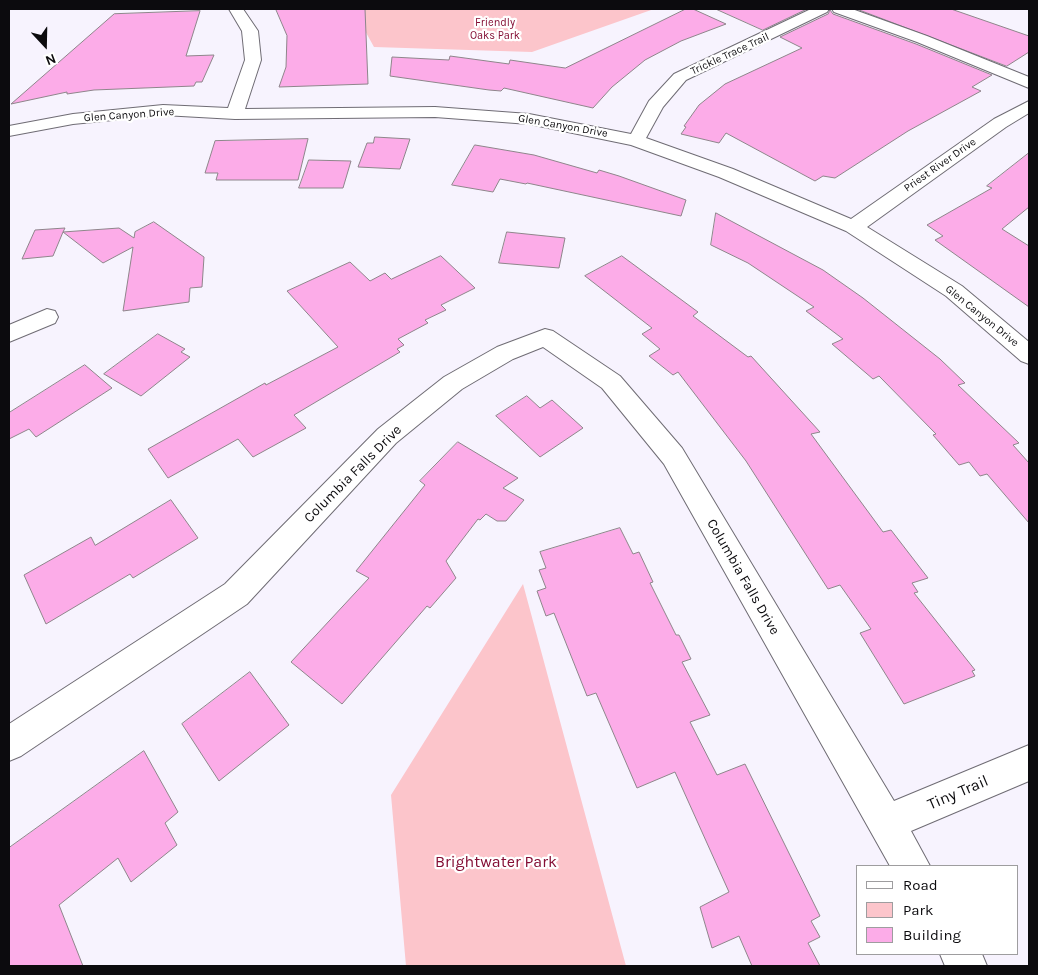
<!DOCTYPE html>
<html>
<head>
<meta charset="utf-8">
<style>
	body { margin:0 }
	#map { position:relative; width:1038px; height:975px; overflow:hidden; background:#f7f3fe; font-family:Karla,sans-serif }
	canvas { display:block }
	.frame { position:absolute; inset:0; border:10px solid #0c0b0e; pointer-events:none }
	.legend { position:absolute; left:856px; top:865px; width:162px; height:90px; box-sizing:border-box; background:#fff; border:1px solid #9e9d9f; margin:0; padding:6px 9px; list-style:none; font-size:15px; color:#0c0b0e }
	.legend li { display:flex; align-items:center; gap:10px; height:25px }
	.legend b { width:25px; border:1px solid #9e9d9f }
	.north { position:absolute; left:20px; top:20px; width:50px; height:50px; -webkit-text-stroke:4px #fff; paint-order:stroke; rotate:159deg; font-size:14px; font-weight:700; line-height:20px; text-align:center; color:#0c0b0e }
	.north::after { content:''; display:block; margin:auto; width:18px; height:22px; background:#0c0b0e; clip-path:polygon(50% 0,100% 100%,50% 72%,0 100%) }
</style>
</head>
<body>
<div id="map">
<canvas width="1038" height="975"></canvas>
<div class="frame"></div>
<ul class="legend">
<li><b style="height:6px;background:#fff"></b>Road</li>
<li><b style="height:14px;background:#fcc5cb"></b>Park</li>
<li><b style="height:14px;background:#fcace8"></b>Building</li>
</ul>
<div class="north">N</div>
</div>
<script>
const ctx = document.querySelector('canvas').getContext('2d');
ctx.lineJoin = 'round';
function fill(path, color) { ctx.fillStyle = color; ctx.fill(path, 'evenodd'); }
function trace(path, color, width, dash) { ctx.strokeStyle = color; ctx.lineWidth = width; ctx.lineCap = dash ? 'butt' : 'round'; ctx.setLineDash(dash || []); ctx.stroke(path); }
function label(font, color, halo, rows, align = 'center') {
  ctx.font = font + ' Karla,sans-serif'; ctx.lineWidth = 4.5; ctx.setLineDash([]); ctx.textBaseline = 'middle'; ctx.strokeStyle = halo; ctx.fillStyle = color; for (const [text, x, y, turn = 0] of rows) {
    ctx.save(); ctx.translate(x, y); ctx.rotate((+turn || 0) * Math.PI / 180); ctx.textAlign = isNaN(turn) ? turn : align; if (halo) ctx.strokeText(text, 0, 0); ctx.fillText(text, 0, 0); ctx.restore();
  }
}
fill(new Path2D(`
	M353,9H654L532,52L374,47Z
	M523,584L626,966H406L391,795Z`), '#fcc5cb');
const building = new Path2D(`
	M276,9H365L368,84L279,87L286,67L287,36Z
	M686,9H693L726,24L681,41L645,60L612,87L593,108L504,88L501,91L489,90L390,76L392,57L449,60L450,56L509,64L510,60L565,68Z
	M716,9H807L763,30Z
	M857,9H951L1029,36V52L1007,66Z
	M830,10L833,14L916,44L992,75L972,87L981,91L908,131L835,178L823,176L815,181L726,133L719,143L681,134L686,127L684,126L699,105L725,84L802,48L780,37L828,14Z
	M200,11L186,56L214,55L202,82H196L194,86L94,90L67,94V92L11,104L114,14Z
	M375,137L410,139L400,169L358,167L367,143H373Z
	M308,139L298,180H216L218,173H205L215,141Z
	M475,145L534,155L597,173L599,170L619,176L686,200L681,216L527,183L526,184L500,179L493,192L452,185Z
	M1029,153V207L1002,229L1029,246V307L935,240L943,236L927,225L992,188L987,186Z
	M309,160L351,161L343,188H299Z
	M716,213L823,270L863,298L940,359L965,383L958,385L1019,443L1013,445L1029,463V523L987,474L980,476L969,462L959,465L933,435L936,434L879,376L873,379L832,344L843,339L806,311L814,307L748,263L711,245Z
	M154,222L204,257L202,287L190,288L189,302L123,311L133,247L103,263L63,232L53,256L22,259L35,230L65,228L63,232L119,228L134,238L135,232Z
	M507,232L565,238L559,268L499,263Z
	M441,256L475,288L441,305L446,310L425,320L428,323L398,339L404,345L397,349L400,352L294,415L306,428L253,457L238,439L168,478L148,449L265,383L266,385L338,347L287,291L350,262L370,281L385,273L391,279Z
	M622,256L698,312L693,316L748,357L751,356L820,432L811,434L883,532L891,530L928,578L912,583L918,592L914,593L975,670L972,671L975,676L904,704L860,633L871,629L840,585L828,589L746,461L678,372L673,375L649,356L660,349L642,334L652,328L585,276Z
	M158,334L185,349L181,352L190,357L141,396L104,374Z
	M85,365L112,388L36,437L29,429L9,439V413Z
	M527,396L540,408L552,400L583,428L540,457L496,416Z
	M458,442L518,478L503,488L524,500L506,521H497L486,514L480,520L478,519L446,561L456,578L430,608L427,606L342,704L291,662L369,578L356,571L425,485L420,481Z
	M171,500L198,538L133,578L130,574L46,624L24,575L91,537L95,545Z
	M620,528L633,554L639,552L653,582L650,583L676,635H679L691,659L682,662L710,715L690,722L717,775L745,764L820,916L811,921L820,937L808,943L820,966H752L739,936L712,948L700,907L729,892L675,772L637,788L596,693L587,696L554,613L546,616L537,591L546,588L539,570L546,568L540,552Z
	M250,672L289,725L219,781L182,724Z
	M144,751L178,812L165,823L177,845L131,882L118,858L59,905L83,966H9V848Z`);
fill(building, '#fcace8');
trace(building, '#8e858b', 1);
const minor = new Path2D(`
	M229,9H243L258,31L261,60L245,109L435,107L529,114L631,134L649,101L674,74L811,9H829L827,12L686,80L663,107L646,138L733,169L851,219L994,119L1029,101V113L1006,127L867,227L962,286L1029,342V364L1021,361L946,296L846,231L719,177L631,145L529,124L435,117L235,119L163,115L73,124L9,136V126L73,114L163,105L228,108L245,60L242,31Z
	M832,9H852L927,36L1029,77V88L917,42L834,12Z
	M47,309L55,311L58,317L55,323L9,342V325Z
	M545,329L553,331L620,376L682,448L894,801L1029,745V781L911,831L930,866H890L664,464L602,388L543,347L513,359L462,389L396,443L247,604L21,756L9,761V724L225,584L378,429L444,377L497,347Z
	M940,954H982L987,966H945Z`);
trace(minor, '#6f6c74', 2);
fill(minor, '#fff');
label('11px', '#840e34', '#fff', [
	["Friendly",495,23],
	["Oaks Park",495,36]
]);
label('11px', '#0c0b0e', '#fff', [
	["Trickle Trace Trail",730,54,-25],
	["Glen Canyon Drive",129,115,-4],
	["Glen Canyon Drive",563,126,10],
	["Priest River Drive",940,165,-35],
	["Glen Canyon Drive",982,316,39]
]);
label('14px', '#0c0b0e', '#fff', [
	["Columbia Falls Drive",353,474,-45],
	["Columbia Falls Drive",743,577,60]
]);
label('16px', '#0c0b0e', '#fff', [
	["Tiny Trail",958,793,-23]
]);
label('16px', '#840e34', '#fff', [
	["Brightwater Park",496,862]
]);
</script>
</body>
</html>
